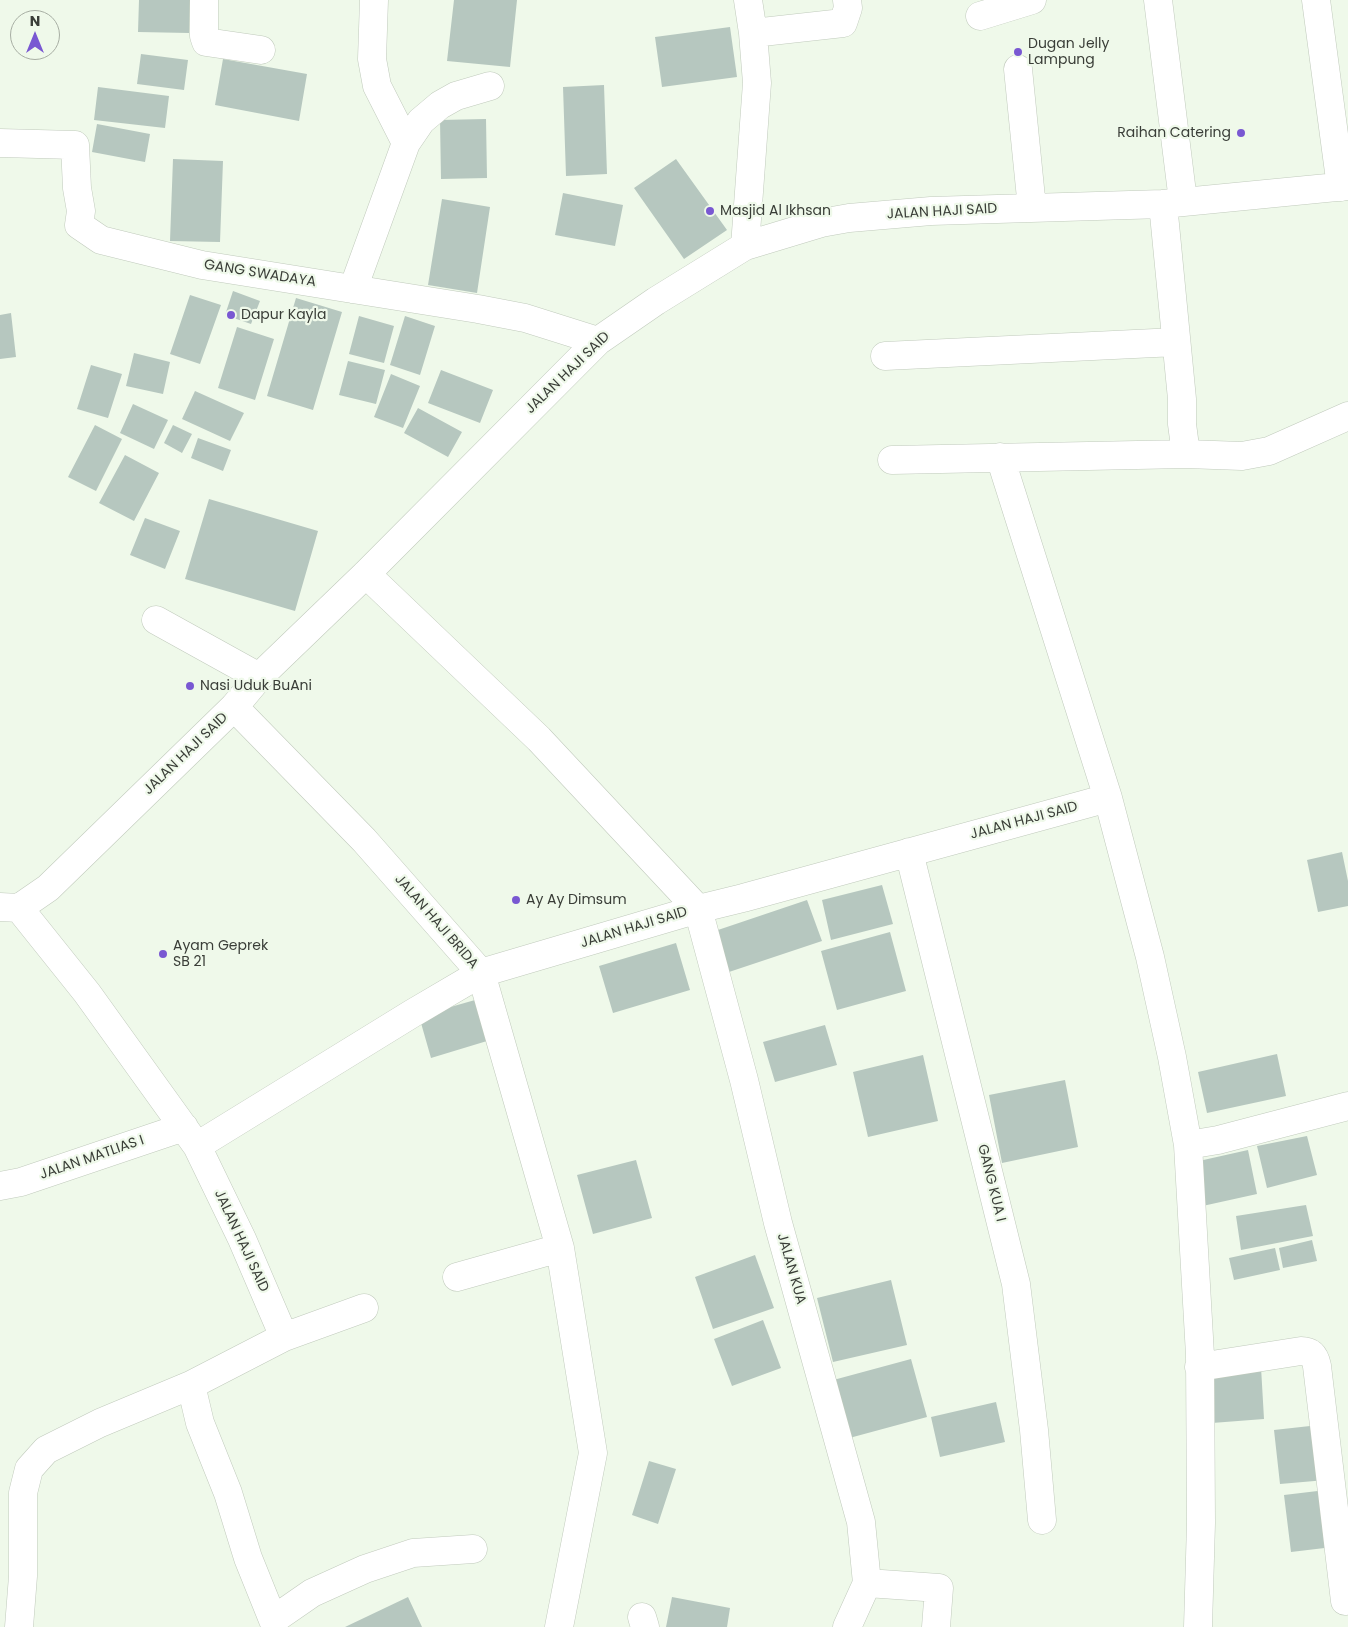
<!DOCTYPE html>
<html>
<head>
<meta charset="utf-8">
<style>
	body { margin:0 }
	#map { position:relative; width:1348px; height:1627px; overflow:hidden; background:#eff9ea; font-family:Poppins,sans-serif }
	canvas { display:block }
	.north { position:absolute; left:10px; top:10px; width:50px; height:50px; box-sizing:border-box; background:#eff9ea; border:1px solid #a7aea3; border-radius:50%; rotate:0deg; font-size:14px; font-weight:700; line-height:20px; text-align:center; color:#3a3e38 }
	.north::after { content:''; display:block; margin:auto; width:18px; height:22px; background:#7958d2; clip-path:polygon(50% 0,100% 100%,50% 72%,0 100%) }
</style>
</head>
<body>
<div id="map">
<canvas width="1348" height="1627"></canvas>
<div class="north">N</div>
</div>
<script>
const ctx = document.querySelector('canvas').getContext('2d');
ctx.lineJoin = 'round';
function fill(path, color) { ctx.fillStyle = color; ctx.fill(path, 'evenodd'); }
function trace(path, color, width, dash) { ctx.strokeStyle = color; ctx.lineWidth = width; ctx.lineCap = dash ? 'butt' : 'round'; ctx.setLineDash(dash || []); ctx.stroke(path); }
function label(font, color, halo, rows, align = 'center') {
  ctx.font = font + ' Poppins,sans-serif'; ctx.lineWidth = 4.5; ctx.setLineDash([]); ctx.textBaseline = 'middle'; ctx.strokeStyle = halo; ctx.fillStyle = color; for (const [text, x, y, turn = 0] of rows) {
    ctx.save(); ctx.translate(x, y); ctx.rotate((+turn || 0) * Math.PI / 180); ctx.textAlign = isNaN(turn) ? turn : align; if (halo) ctx.strokeText(text, 0, 0); ctx.fillText(text, 0, 0); ctx.restore();
  }
}
fill(new Path2D(`
	M139,0H190L189,33L138,32Z
	M454,0H517L510,67L447,61Z
	M730,27L737,77L662,87L655,37Z
	M141,54L188,60L184,90L137,84Z
	M223,59L307,74L299,121L215,105Z
	M604,85L607,174L566,176L563,87Z
	M98,87L169,96L165,128L94,120Z
	M486,119L487,178L441,179L440,120Z
	M97,124L150,134L145,162L92,152Z
	M173,159L223,161L220,242L170,241Z
	M676,159L727,230L684,259L634,188Z
	M563,193L623,205L615,246L555,235Z
	M442,199L490,207L477,293L428,285Z
	M233,291L260,301L251,324L225,315Z
	M190,295L221,305L200,364L170,354Z
	M296,298L342,312L313,410L267,396Z
	M11,313L16,357L0,359V315Z
	M359,316L394,326L384,363L349,354Z
	M405,316L435,326L420,375L390,365Z
	M237,327L274,339L255,400L218,388Z
	M134,353L170,362L163,394L126,386Z
	M348,361L385,370L376,404L339,395Z
	M91,365L122,374L108,418L77,409Z
	M441,370L493,390L480,423L428,403Z
	M391,374L420,386L403,428L374,417Z
	M195,391L244,413L230,441L182,419Z
	M133,404L168,420L154,449L120,433Z
	M418,408L462,432L448,457L404,433Z
	M95,425L122,439L96,491L68,477Z
	M173,425L192,434L182,453L164,443Z
	M198,438L231,450L223,471L191,458Z
	M125,455L159,473L134,521L99,503Z
	M209,499L318,531L295,611L185,579Z
	M145,518L180,531L165,569L130,555Z
	M1342,852L1348,881V906L1318,912L1307,860Z
	M882,885L893,924L831,940L822,900Z
	M807,900L822,941L729,972L715,931Z
	M890,932L906,991L837,1010L821,951Z
	M676,943L690,990L613,1013L599,966Z
	M475,1000L487,1041L431,1058L419,1016Z
	M825,1025L837,1065L775,1082L763,1042Z
	M1277,1054L1286,1096L1207,1113L1198,1072Z
	M923,1055L938,1121L868,1137L853,1072Z
	M1065,1080L1078,1147L1002,1163L989,1095Z
	M1307,1136L1317,1175L1267,1188L1257,1146Z
	M1248,1150L1257,1194L1198,1207L1190,1163Z
	M636,1160L652,1218L593,1234L577,1175Z
	M1306,1205L1313,1236L1241,1250L1236,1216Z
	M1312,1240L1317,1261L1283,1268L1279,1248Z
	M1275,1248L1280,1270L1234,1280L1229,1258Z
	M755,1255L774,1308L713,1329L695,1277Z
	M891,1280L907,1345L833,1362L817,1298Z
	M763,1320L781,1368L732,1386L714,1339Z
	M911,1359L927,1417L842,1440L826,1382Z
	M1261,1367L1264,1419L1212,1423L1209,1371Z
	M996,1402L1005,1442L940,1457L931,1417Z
	M1319,1425L1326,1480L1280,1484L1274,1430Z
	M649,1461L676,1469L658,1524L632,1515Z
	M1326,1490L1333,1547L1291,1552L1284,1495Z
	M408,1597L422,1627H345Z
	M672,1597L730,1608L727,1627H666Z`), '#b6c7bf');
const minor = new Path2D(`
	M204,0V36L206,42L261,50
	M374,0L372,59L377,86L406,143
	M748,0L753,33
	M1158,0L1183,201
	M1316,0L1341,187
	M980,16L1032,0
	M1018,69L1032,208
	M0,143L75,145L77,188L81,211L79,225L101,240L202,265L478,309L525,318L598,341
	M745,246L757,83L753,33L843,23L848,8L847,0
	M353,289L406,143L421,121L440,105L456,96L490,86
	M885,356L1176,342
	M1186,454L1242,456L1269,451L1348,416
	M1000,457L1108,798L1150,957L1172,1057L1188,1145L1200,1355L1201,1523L1198,1627
	M892,460L1186,454L1182,424V399L1163,204
	M366,574L539,739L698,909L744,1080L778,1223L861,1522L867,1583L847,1627
	M156,620L259,677
	M234,707L364,840L481,973L560,1248
	M909,852L1016,1284L1034,1430L1042,1520
	M0,907L19,908L48,888L234,707L259,677L366,574L598,341L656,301L745,246L821,223L849,218L931,211L1163,204L1348,186
	M19,908L87,993L197,1146L242,1239L284,1337
	M1188,1145L1218,1140L1348,1106
	M197,1146L413,1013L481,973L698,909L743,898L1108,798
	M0,1186L21,1182L184,1127
	M457,1277L560,1248L593,1453L559,1627
	M1199,1367L1301,1351C1312,1351 1315,1356 1317,1366L1345,1601
	M191,1385L200,1423L228,1493L248,1558L273,1620L312,1593L365,1569L413,1553L473,1549
	M867,1583L939,1588L936,1627
	M642,1617L645,1627
	M19,1627L23,1576V1493L29,1469L46,1450L100,1423L191,1385L284,1337L364,1308`);
trace(minor, '#c0cabc', 29);
trace(minor, '#fff', 28);
for (const [x, y, r, color] of [
	[1018,52,5,"#7958d2"],
	[1241,133,5,"#7958d2"],
	[710,211,5,"#7958d2"],
	[231,315,5,"#7958d2"],
	[190,686,5,"#7958d2"],
	[516,900,5,"#7958d2"],
	[163,954,5,"#7958d2"]
]) { const dot = new Path2D(); dot.arc(x, y, r, 0, 2 * Math.PI); ctx.fillStyle = color; ctx.fill(dot); trace(dot, '#eff9ea', 2); }
label('14px', '#3a3e38', '#eff9ea', [
	["Dugan Jelly",1028,44],
	["Lampung",1028,60],
	["Raihan Catering",1231,133,"right"],
	["Masjid Al Ikhsan",720,211],
	["Dapur Kayla",241,315],
	["Nasi Uduk BuAni",200,686],
	["Ay Ay Dimsum",526,900],
	["Ayam Geprek",173,946],
	["SB 21",173,962]
], 'left');
label('14px', '#3a3e38', '#eff9ea', [
	["JALAN HAJI SAID",942,212,-3],
	["GANG SWADAYA",260,274,9],
	["JALAN HAJI SAID",568,373,-44],
	["JALAN HAJI SAID",186,754,-44],
	["JALAN HAJI SAID",1024,821,-15],
	["JALAN HAJI BRIDA",436,922,49],
	["JALAN HAJI SAID",634,928,-17],
	["JALAN MATLIAS I",92,1158,-19],
	["GANG KUA I",991,1183,76],
	["JALAN HAJI SAID",241,1241,65],
	["JALAN KUA",791,1269,74]
]);
</script>
</body>
</html>
